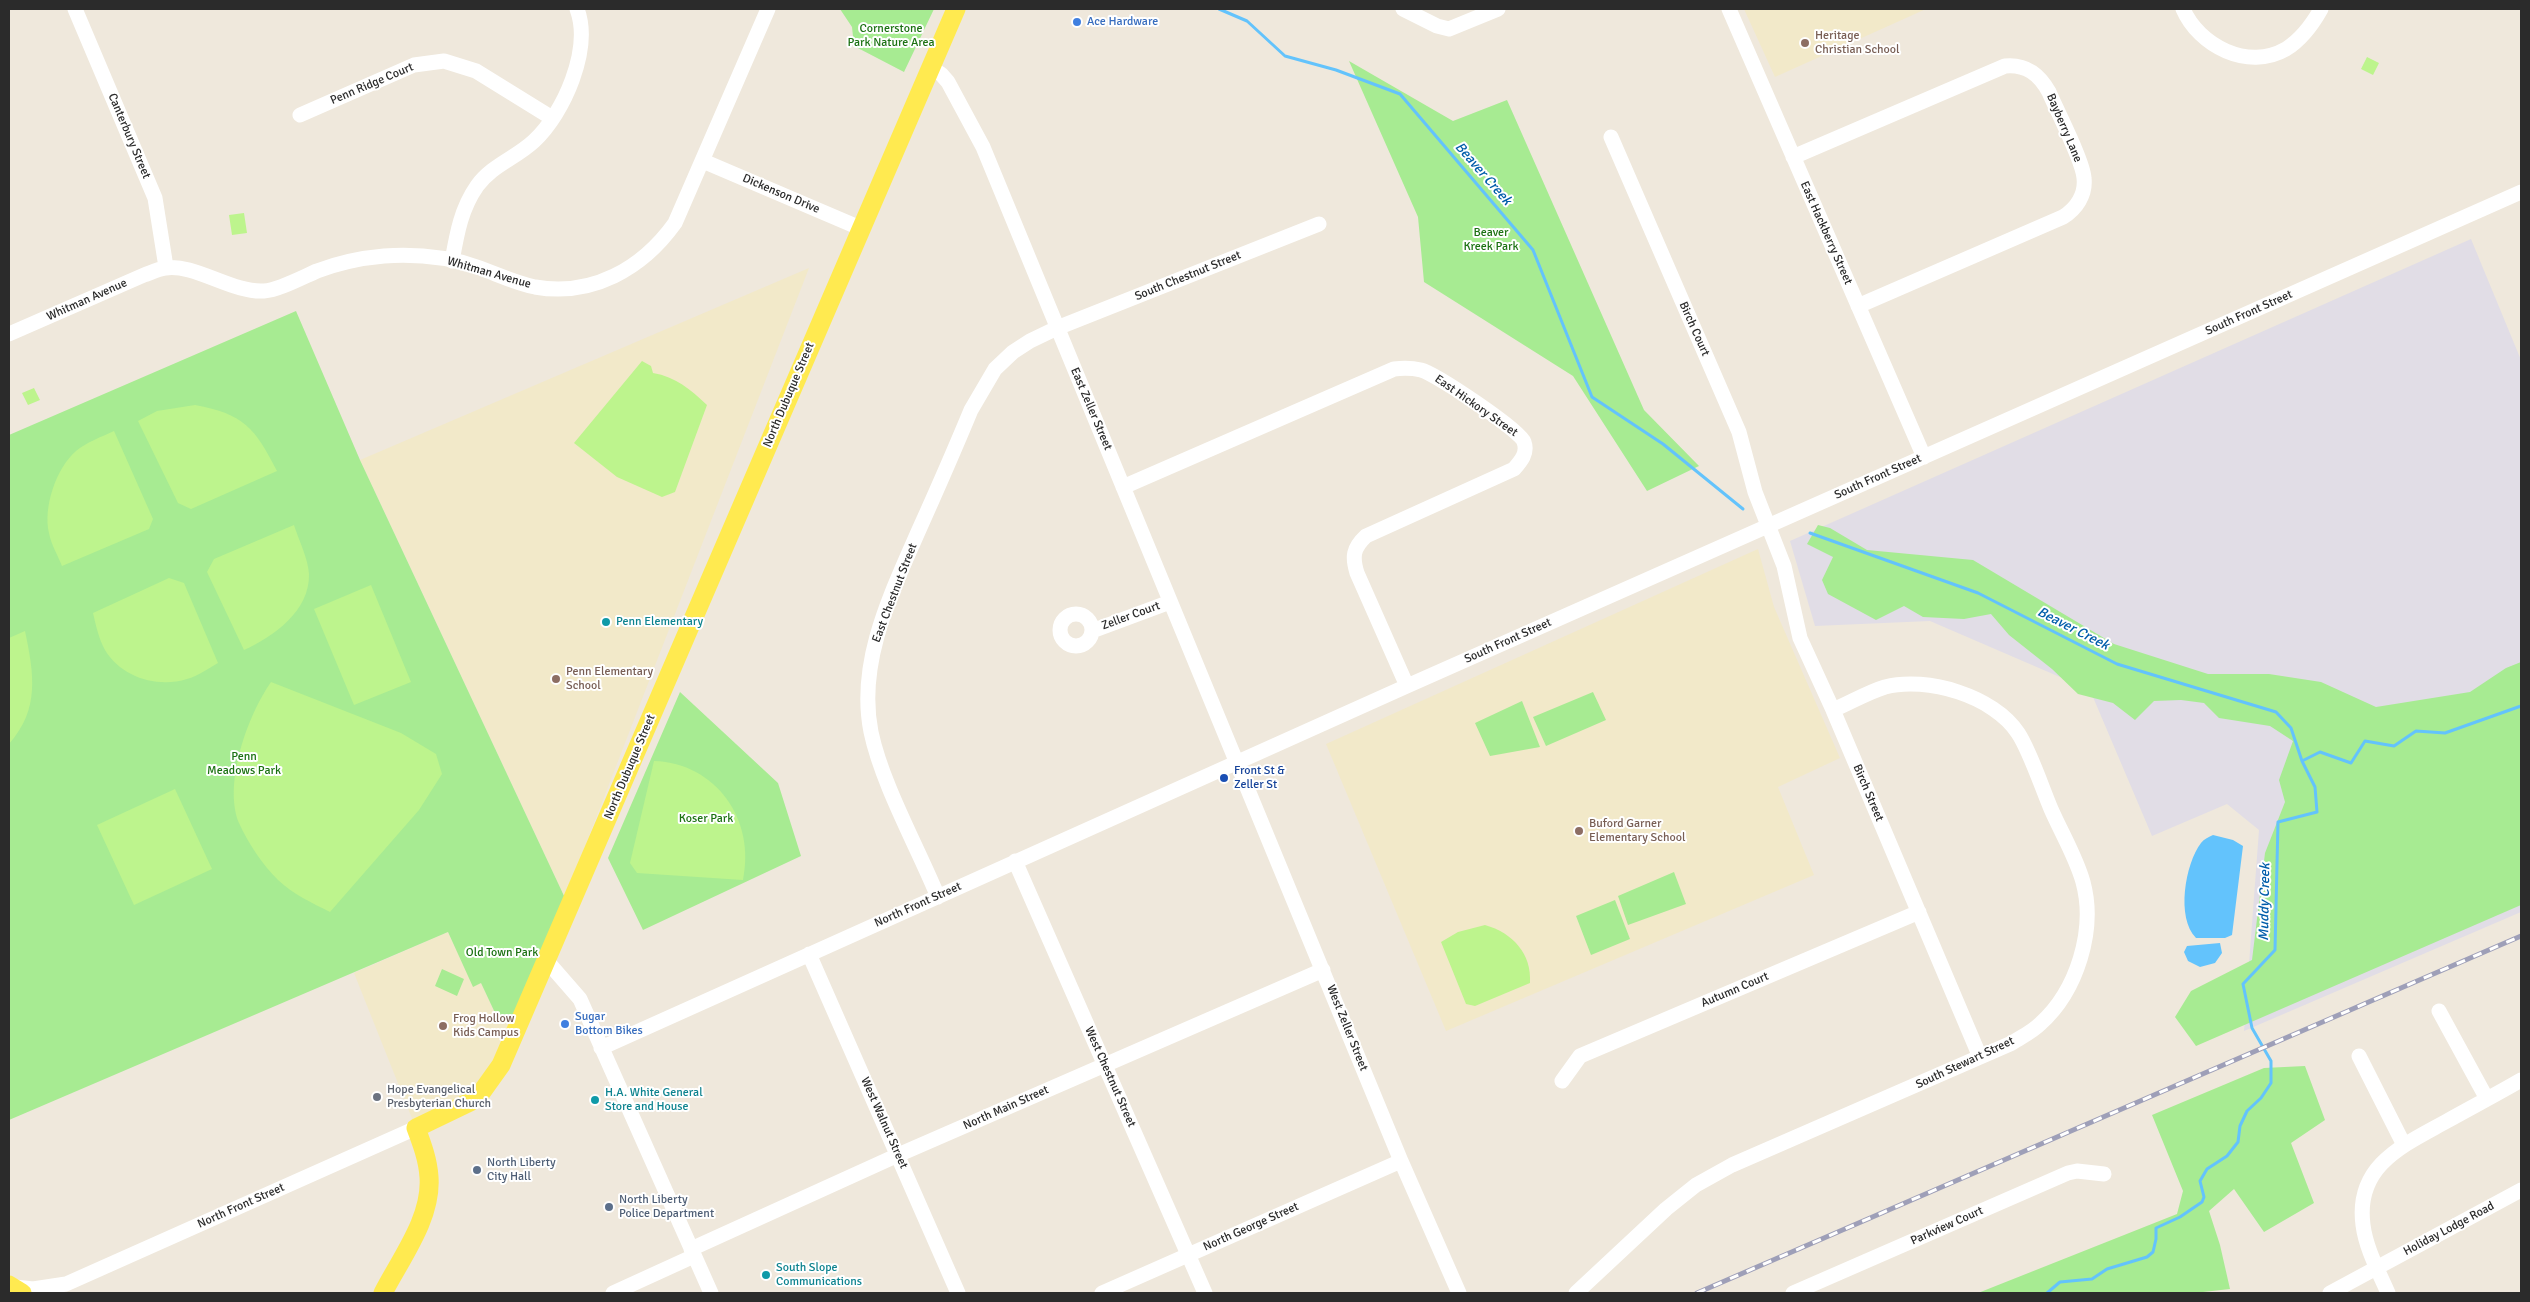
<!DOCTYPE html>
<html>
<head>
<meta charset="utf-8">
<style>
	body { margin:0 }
	#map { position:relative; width:2530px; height:1302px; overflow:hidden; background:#efe8dc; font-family:Signika,sans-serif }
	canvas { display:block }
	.frame { position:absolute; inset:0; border:10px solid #2b2b2b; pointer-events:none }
</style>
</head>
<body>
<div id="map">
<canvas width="2530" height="1302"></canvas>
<div class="frame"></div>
</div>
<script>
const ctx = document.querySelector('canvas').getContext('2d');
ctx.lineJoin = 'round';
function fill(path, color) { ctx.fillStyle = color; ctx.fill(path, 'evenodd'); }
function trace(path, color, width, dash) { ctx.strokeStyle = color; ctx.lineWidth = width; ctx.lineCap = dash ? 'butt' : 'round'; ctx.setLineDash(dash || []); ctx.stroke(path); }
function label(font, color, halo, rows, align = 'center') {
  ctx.font = font + ' Signika,sans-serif'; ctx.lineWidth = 4; ctx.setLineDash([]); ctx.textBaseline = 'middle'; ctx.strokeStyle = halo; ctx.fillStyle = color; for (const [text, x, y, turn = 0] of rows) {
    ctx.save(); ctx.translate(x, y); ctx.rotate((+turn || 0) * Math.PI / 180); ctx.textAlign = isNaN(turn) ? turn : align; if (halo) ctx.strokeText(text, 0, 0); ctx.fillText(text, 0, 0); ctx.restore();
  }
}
fill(new Path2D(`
	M2471,239L2521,360V912L2244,1031L2259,830L2227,804L2152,836L2090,690L1930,621L1815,626L1790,541Z`), '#e1dde6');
fill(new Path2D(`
	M1744,9H1926L1775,77Z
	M809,268L565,898L360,460Z
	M1758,549L1774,607L1840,758L1778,787L1814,875L1446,1031L1326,744Z
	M448,932L473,986L481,983L496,1015L512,1023L502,1048L473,1089L458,1100L413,1121L354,973Z`), '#f2e9c9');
fill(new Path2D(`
	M840,9H934L904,72L854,46L852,27Z
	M1349,61L1453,121L1507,100L1644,410L1699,466L1647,491L1573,376L1424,282L1418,217Z
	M296,311L360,460L565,898L512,1023L496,1015L481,983L473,987L448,932L9,1120V435Z
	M1818,525L1830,528L1867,550L1973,560L2114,644L2208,674H2269L2321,682L2376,707L2470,692L2506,668L2521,662V905L2196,1046L2175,1017L2191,991L2252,960L2265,853L2285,802L2279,780L2293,741L2270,726L2219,718L2204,703L2181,700L2154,701L2135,720L2113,703L2078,694L2052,669L2009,635L1991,614L1964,619L1923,617L1904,606L1876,620L1828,594L1822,580L1833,557L1807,544Z
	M680,692L778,783L801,856L643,930L608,858Z
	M1593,692L1606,720L1546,746L1533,717Z
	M1522,701L1540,747L1490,756L1475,723Z
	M1674,872L1686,904L1628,925L1618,896Z
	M1615,900L1630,939L1591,955L1576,916Z
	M442,969L464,979L457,996L435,986Z
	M2305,1066L2325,1120L2291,1143L2314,1203L2264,1232L2234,1189L2209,1211L2220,1245L2230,1289L2194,1293H1978L2177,1214L2183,1191L2152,1115L2264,1068Z`), '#a7eb92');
fill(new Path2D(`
	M2367,57L2379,63L2373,75L2361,69Z
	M244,213L247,233L232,235L229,215Z
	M642,361L651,366L653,373C676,377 690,389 707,405L675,492L662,497L617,477L574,443Z
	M34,388L40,400L28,405L22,393Z
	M195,405C244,414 255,428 277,471L191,509L178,503L138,421L157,411Z
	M114,431L153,519L149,529L62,566C58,556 51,544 49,533C43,508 56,468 76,451C87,442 101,437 114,431Z
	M294,525C299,541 308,558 309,574C310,611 273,637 244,650L207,572L214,559Z
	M169,578L184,583L218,663C209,668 198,676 187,679C158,688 122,678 105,650C99,639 96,626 93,613Z
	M371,585L411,682L354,705L314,609Z
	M25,631C34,674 40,709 9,744V638Z
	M271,682L401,733L436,754L442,774L419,810L330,912C312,903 293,894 278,880C262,864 248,843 239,823C223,783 248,715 271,682Z
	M654,761C716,763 756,820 743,880L637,873L630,863Z
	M175,789L212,869L134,905L97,825Z
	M1485,925C1513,933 1532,954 1530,983L1475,1006L1466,1004L1441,942L1458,932Z`), '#bdf48d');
fill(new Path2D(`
	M2213,835L2233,840L2243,846L2232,935L2225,938H2196C2176,918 2185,864 2201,843C2204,839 2209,837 2213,835Z
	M2220,943L2222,953L2215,963L2200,967L2188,961L2184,952L2187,946Z`), '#63c3fc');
trace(new Path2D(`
	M1219,9L1247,21L1285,56L1336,70L1400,94L1533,250L1592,397L1663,444L1743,509
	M1810,533L1978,593L2117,664L2276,712L2291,728L2302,761
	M2047,1293L2060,1282L2092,1279L2107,1269L2147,1257L2153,1252L2156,1239V1228L2180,1217L2202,1202L2204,1197L2200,1181L2207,1169L2227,1156L2238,1142L2240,1126L2247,1111L2261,1098L2271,1083V1061L2252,1028L2243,984L2275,950L2278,822L2317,812L2315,787L2302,761L2320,752L2351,763L2365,741L2394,746L2416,731L2445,733L2521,706`), '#63c3fc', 3);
trace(new Path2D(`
	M75,9L155,198L166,267
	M1403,9L1437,26L1449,29L1498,9
	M1729,9L1924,457
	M2183,9C2199,46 2248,71 2286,49C2302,39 2312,25 2321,9
	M930,67L941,74L948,82L983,147L1401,1161L1459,1293
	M300,115L414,65L444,61L476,71L552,118
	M1611,137L1739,432L1755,492L1784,566L1800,638L1833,710L1980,1057
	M1793,157L2005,66C2026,64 2039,74 2049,92C2057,111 2083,161 2084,178C2086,195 2076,209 2063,217L1858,306
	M703,161L860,228
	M452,261C457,233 461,209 477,186C492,165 516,158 534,141C564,113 592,49 577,9
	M9,334L144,275C150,273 158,269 165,268C194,263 232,293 264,291C279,290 303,277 317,271C338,263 361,258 384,256C414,254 448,257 477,267C497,274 515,283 535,287C592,297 642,269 675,223L768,9
	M1123,487L1394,369C1403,368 1412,368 1421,370C1436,374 1520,430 1524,442C1528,453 1521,461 1514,469L1366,536C1353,548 1352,557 1357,573L1407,686
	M1060 630a16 16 0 1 1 32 0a16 16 0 1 1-32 0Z
	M1092,631L1170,602
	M1015,861L1205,1293
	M938,897C917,846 882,784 871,732C857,662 891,594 918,532C936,492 954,451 971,410L995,369L1013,352L1030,341L1057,328L1319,224
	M809,954L958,1293
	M546,960L580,999L711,1293
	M2439,1011L2487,1099
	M601,1048L1407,686L2521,192
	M2359,1056L2404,1145
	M1562,1081L1580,1056L1919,912
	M691,1249L898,1155L1323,970
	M15,1287L33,1289L66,1284L416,1128
	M613,1293L694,1256
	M1102,1293L1401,1161
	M1576,1293L1666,1209L1696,1185L1732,1165L2012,1043C2021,1037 2032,1032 2040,1024C2077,991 2096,930 2083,882C2076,857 2061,832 2051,809C2042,788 2030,751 2018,733C1994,696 1927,676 1885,687C1868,692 1850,703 1833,710
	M1793,1293L2068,1173L2077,1171L2104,1174
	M2330,1293L2521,1190
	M2388,1293C2379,1272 2366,1249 2363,1225C2355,1165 2404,1145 2447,1121C2472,1107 2497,1094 2521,1080`), '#fff', 15);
trace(new Path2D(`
	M9,1285L22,1293
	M383,1293C401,1258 432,1218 429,1177C428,1160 422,1144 416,1128L470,1102L481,1093L501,1065L956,9`), '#ffea50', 19);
const rail = new Path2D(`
	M1697,1293L2521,936`);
trace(rail, '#9e9fb8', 5);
trace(rail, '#fff', 3, [9]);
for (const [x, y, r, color] of [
	[1077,22,5,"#3f7fe0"],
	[1805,43,5,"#8d6e63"],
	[606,622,5,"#0f9aa8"],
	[556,679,5,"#8d6e63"],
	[1224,778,5,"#1a4fb4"],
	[1579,831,5,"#8d6e63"],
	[565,1024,5,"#3f7fe0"],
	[443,1026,5,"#8d6e63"],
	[377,1097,5,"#6b7280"],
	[595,1100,5,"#0f9aa8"],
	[477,1170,5,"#5c6f8a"],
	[609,1207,5,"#5c6f8a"],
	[766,1275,5,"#0f9aa8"]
]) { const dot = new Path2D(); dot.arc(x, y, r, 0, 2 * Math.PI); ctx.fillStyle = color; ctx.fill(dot); trace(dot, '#fff', 2); }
label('12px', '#366cbe', '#fff', [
	["Ace Hardware",1087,22],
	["Sugar",575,1017],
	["Bottom Bikes",575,1031]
], 'left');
label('12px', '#1b7112', '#fff', [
	["Cornerstone",891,29],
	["Park Nature Area",891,43],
	["Beaver",1491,233],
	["Kreek Park",1491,247],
	["Penn",244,757],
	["Meadows Park",244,771],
	["Koser Park",706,819],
	["Old Town Park",502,953]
]);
label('12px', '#785e54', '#fff', [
	["Heritage",1815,36],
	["Christian School",1815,50],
	["Penn Elementary",566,672],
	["School",566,686],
	["Buford Garner",1589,824],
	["Elementary School",1589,838],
	["Frog Hollow",453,1019],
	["Kids Campus",453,1033]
], 'left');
label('12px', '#2b2b2b', '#fff', [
	["Penn Ridge Court",372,84,-23],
	["Bayberry Lane",2064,128,67],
	["Canterbury Street",129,136,67],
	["Dickenson Drive",781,194,23],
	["East Hackberry Street",1826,233,66],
	["Whitman Avenue",489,273,16],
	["South Chestnut Street",1188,276,-22],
	["Whitman Avenue",87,300,-24],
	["South Front Street",2249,313,-24],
	["Birch Court",1694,329,66],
	["North Dubuque Street",789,395,-67],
	["East Hickory Street",1476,406,35],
	["East Zeller Street",1091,409,67],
	["South Front Street",1878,477,-24],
	["East Chestnut Street",895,593,-69],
	["Zeller Court",1131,616,-20],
	["South Front Street",1508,641,-24],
	["North Dubuque Street",630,767,-67],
	["Birch Street",1868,793,67],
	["North Front Street",918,905,-24],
	["Autumn Court",1735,990,-23],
	["West Zeller Street",1347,1028,68],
	["South Stewart Street",1965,1063,-25],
	["West Chestnut Street",1110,1077,66],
	["North Main Street",1006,1108,-24],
	["West Walnut Street",884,1123,66],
	["North Front Street",241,1206,-24],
	["Parkview Court",1947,1226,-24],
	["North George Street",1251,1227,-24],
	["Holiday Lodge Road",2449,1229,-28]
]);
label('12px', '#0d838f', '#fff', [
	["Penn Elementary",616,622],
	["H.A. White General",605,1093],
	["Store and House",605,1107],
	["South Slope",776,1268],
	["Communications",776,1282]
], 'left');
label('12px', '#164399', '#fff', [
	["Front St &",1234,771],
	["Zeller St",1234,785]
], 'left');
label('12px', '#5b616d', '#fff', [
	["Hope Evangelical",387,1090],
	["Presbyterian Church",387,1104]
], 'left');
label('12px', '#4e5e75', '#fff', [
	["North Liberty",487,1163],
	["City Hall",487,1177],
	["North Liberty",619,1200],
	["Police Department",619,1214]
], 'left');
label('italic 14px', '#005daa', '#fff', [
	["Beaver Creek",1483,174,49],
	["Beaver Creek",2073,629,27],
	["Muddy Creek",2265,902,-89]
]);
</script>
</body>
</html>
